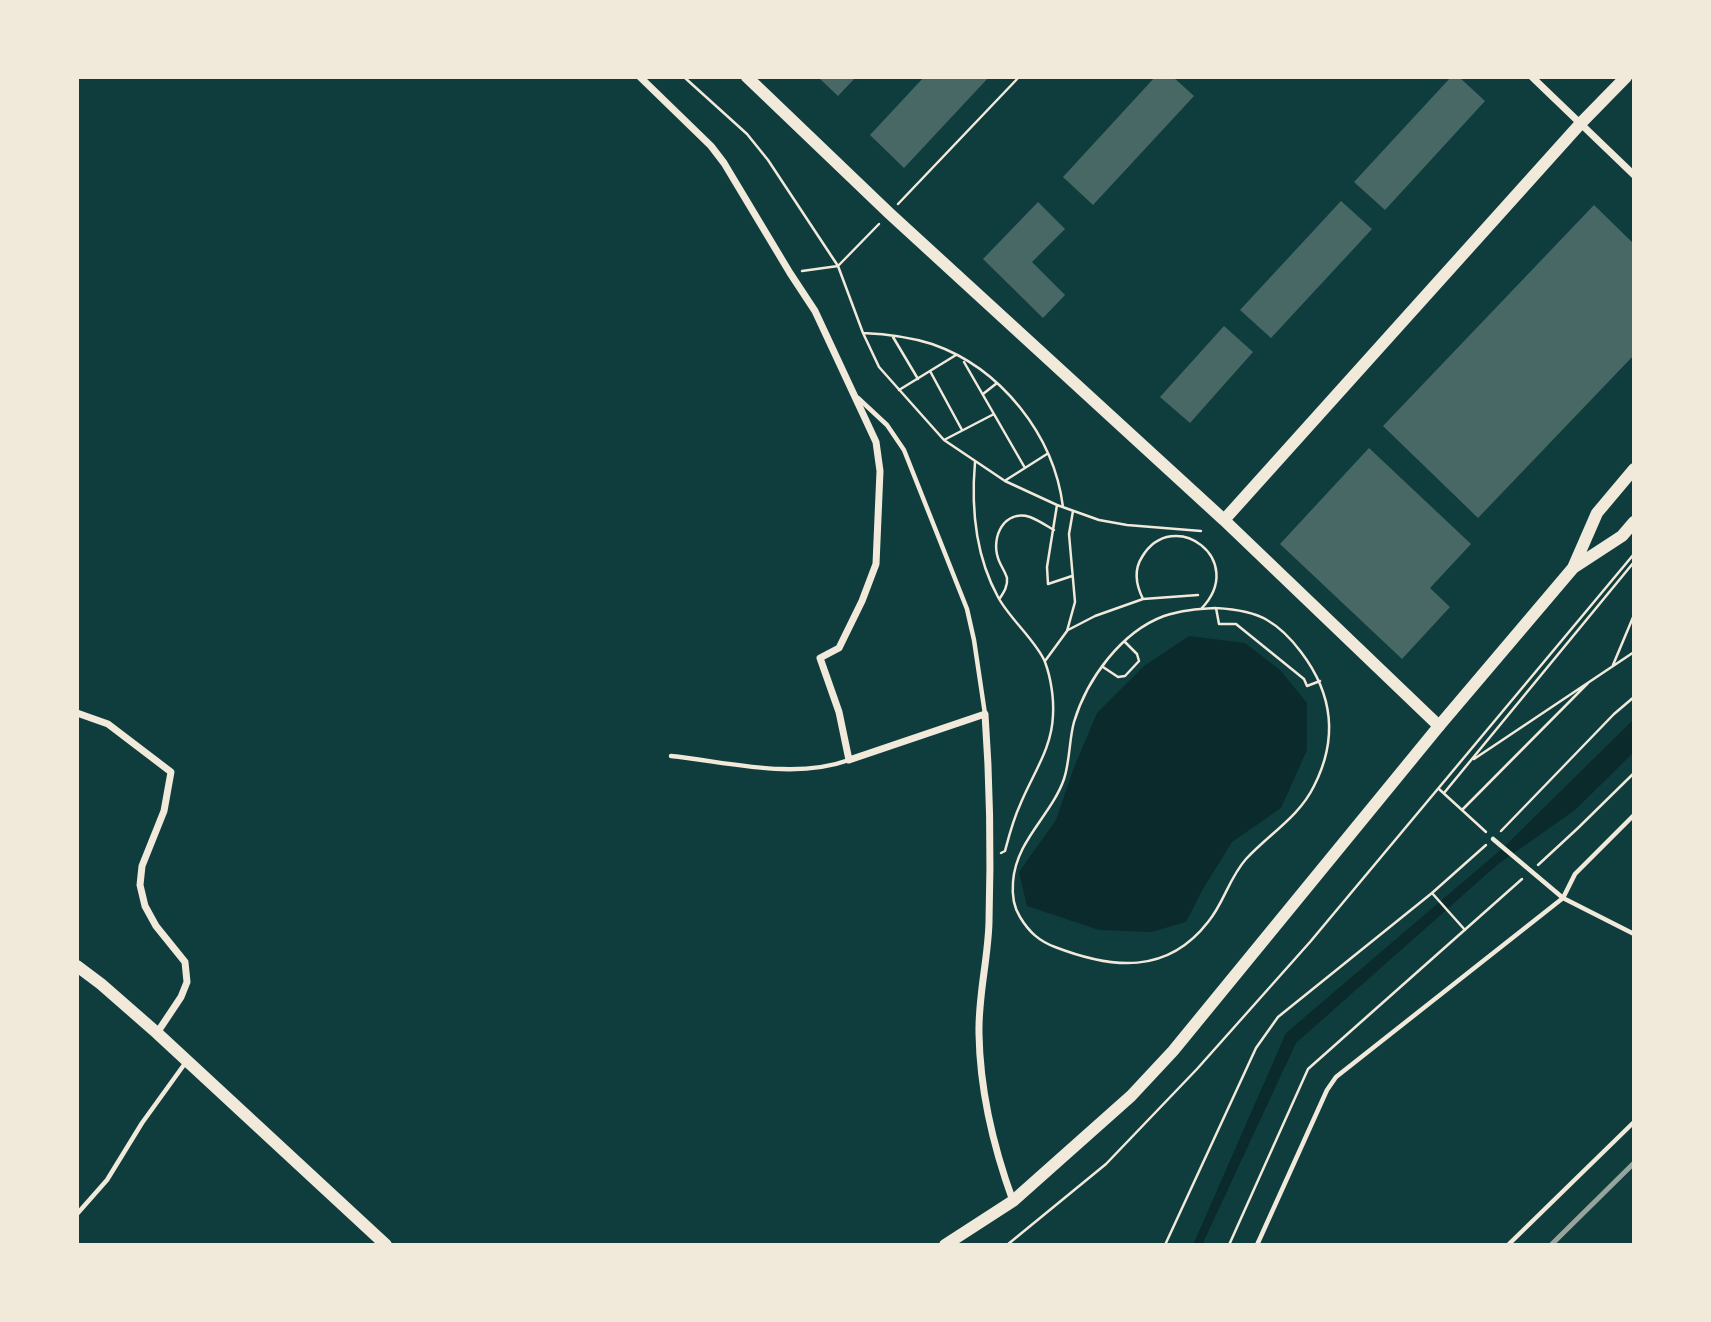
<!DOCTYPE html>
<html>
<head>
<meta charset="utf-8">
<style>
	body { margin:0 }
	#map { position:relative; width:1711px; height:1322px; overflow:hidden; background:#0f3d3e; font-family:Figtree,sans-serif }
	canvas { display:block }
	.frame { position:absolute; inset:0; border:79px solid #f1e9da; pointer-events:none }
</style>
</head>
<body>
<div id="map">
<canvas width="1711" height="1322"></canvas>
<div class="frame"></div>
</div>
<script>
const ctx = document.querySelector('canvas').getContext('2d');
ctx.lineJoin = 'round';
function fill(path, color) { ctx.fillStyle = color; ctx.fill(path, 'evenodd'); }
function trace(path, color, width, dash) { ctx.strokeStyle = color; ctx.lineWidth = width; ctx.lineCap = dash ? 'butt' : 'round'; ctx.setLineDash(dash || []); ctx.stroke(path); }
fill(new Path2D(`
	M1189,636L1245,643L1280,670L1307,703V750L1281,808L1232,842L1203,889L1186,922L1151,932L1099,930L1027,906L1019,872L1056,820L1073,770L1097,713L1144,666Z
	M1634,719V752L1575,810L1497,865L1296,1043L1202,1245H1193L1286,1033L1504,847Z`), '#0a2a2b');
fill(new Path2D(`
	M818,77H856L838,96Z
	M924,77H989L904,168L870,135Z
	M1155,77H1173L1194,96L1093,205L1063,177Z
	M1451,77H1459L1485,101L1385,210L1354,182Z
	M1341,201L1372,229L1271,338L1240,310Z
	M1038,202L1065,229L1032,262L1065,295L1043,318L983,259Z
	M1594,205L1634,244V355L1478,518L1383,426Z
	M1224,326L1253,352L1190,423L1160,397Z
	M1369,448L1471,544L1430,588L1450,607L1402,659L1280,544Z`), '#486865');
trace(new Path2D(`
	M684,77L747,134L768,160L838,266L863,333L879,367L944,440L1005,481L1057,505L1099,520L1127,525L1201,531
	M898,204L1019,77
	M802,271L838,266L879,224
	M863,333C886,334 910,337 932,344C1001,368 1054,435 1063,507
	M893,337L918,379
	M964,362L1025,468
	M930,371L962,430
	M899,390L956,355
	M983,394L997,383
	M944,440L994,414
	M975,462C971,508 975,555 998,597C1009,618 1037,642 1045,662C1051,678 1054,699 1053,715C1052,749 1032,775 1020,805C1013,820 1009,836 1005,851L1001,853
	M1006,480L1047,454
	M1057,505L1047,567L1048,584L1072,576
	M1000,598C1004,592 1008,586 1007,578C1005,571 1000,565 998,558C991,537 1004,509 1030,517C1038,520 1047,526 1054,530
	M1143,599C1136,585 1133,571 1142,557C1173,505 1249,560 1201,609
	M1216,608C1233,609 1252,611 1267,620C1281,628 1292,640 1301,652C1333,694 1338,739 1314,786C1299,817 1269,834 1246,859C1229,878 1224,903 1208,922C1167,975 1112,969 1055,947C1039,941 1029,932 1020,917C1013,906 1012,894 1013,882C1016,840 1051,816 1064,779C1070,761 1069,740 1074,722C1087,679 1121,632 1164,616C1181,610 1199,609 1216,608Z
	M1216,608L1219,624H1236L1304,679L1307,686L1320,681
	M1068,630L1095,616L1143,599L1198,595
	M1045,661L1067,631L1075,602L1069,534L1073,511
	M1613,665L1634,615
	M1103,667L1118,677L1125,676L1139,661L1137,654L1125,642
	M1474,759L1634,652
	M1439,789L1486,832
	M1444,793L1634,562
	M1462,810L1588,683
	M1501,831L1614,714L1634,697
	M1538,865L1578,828L1634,773
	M1432,893L1465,930
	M1007,1245L1106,1164L1197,1069L1310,942L1634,554
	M1165,1245L1256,1048L1278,1017L1432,893L1486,845
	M1229,1245L1308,1069L1522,879`), '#f1e9da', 2.5);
trace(new Path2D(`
	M858,398L887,425L904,450L967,609L974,640L985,714
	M671,756C728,762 794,780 849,760
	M1493,839L1563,898L1634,934
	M77,1214L107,1180L142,1123L186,1062
	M1257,1245L1327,1090L1336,1077L1563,898L1575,874L1634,815
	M1508,1245L1634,1122`), '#f1e9da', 4.5);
trace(new Path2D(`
	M640,77L711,146L724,163L790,273L815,311L876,442L880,471L876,564L862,601L839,648L820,658L839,712L849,760L985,714C990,783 991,853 989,922C988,960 978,996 979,1034C980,1091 994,1149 1013,1201
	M1532,77L1634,175
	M77,713L108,724L171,772L164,811L142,866L140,885L145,906L156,926L185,962L187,982L181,997L157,1033`), '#f1e9da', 7);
trace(new Path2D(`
	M747,77L889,213L1224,520L1439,726
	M1224,520L1581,123L1626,77`), '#f1e9da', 12);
trace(new Path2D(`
	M1573,568L1622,536L1634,522
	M77,966L101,984L157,1033L386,1245
	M945,1245L1013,1201L1131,1096L1173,1051L1439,726L1573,568L1597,513L1634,469`), '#f1e9da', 12);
trace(new Path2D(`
	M1551,1245L1634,1163`), '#97a49c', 5);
</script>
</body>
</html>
